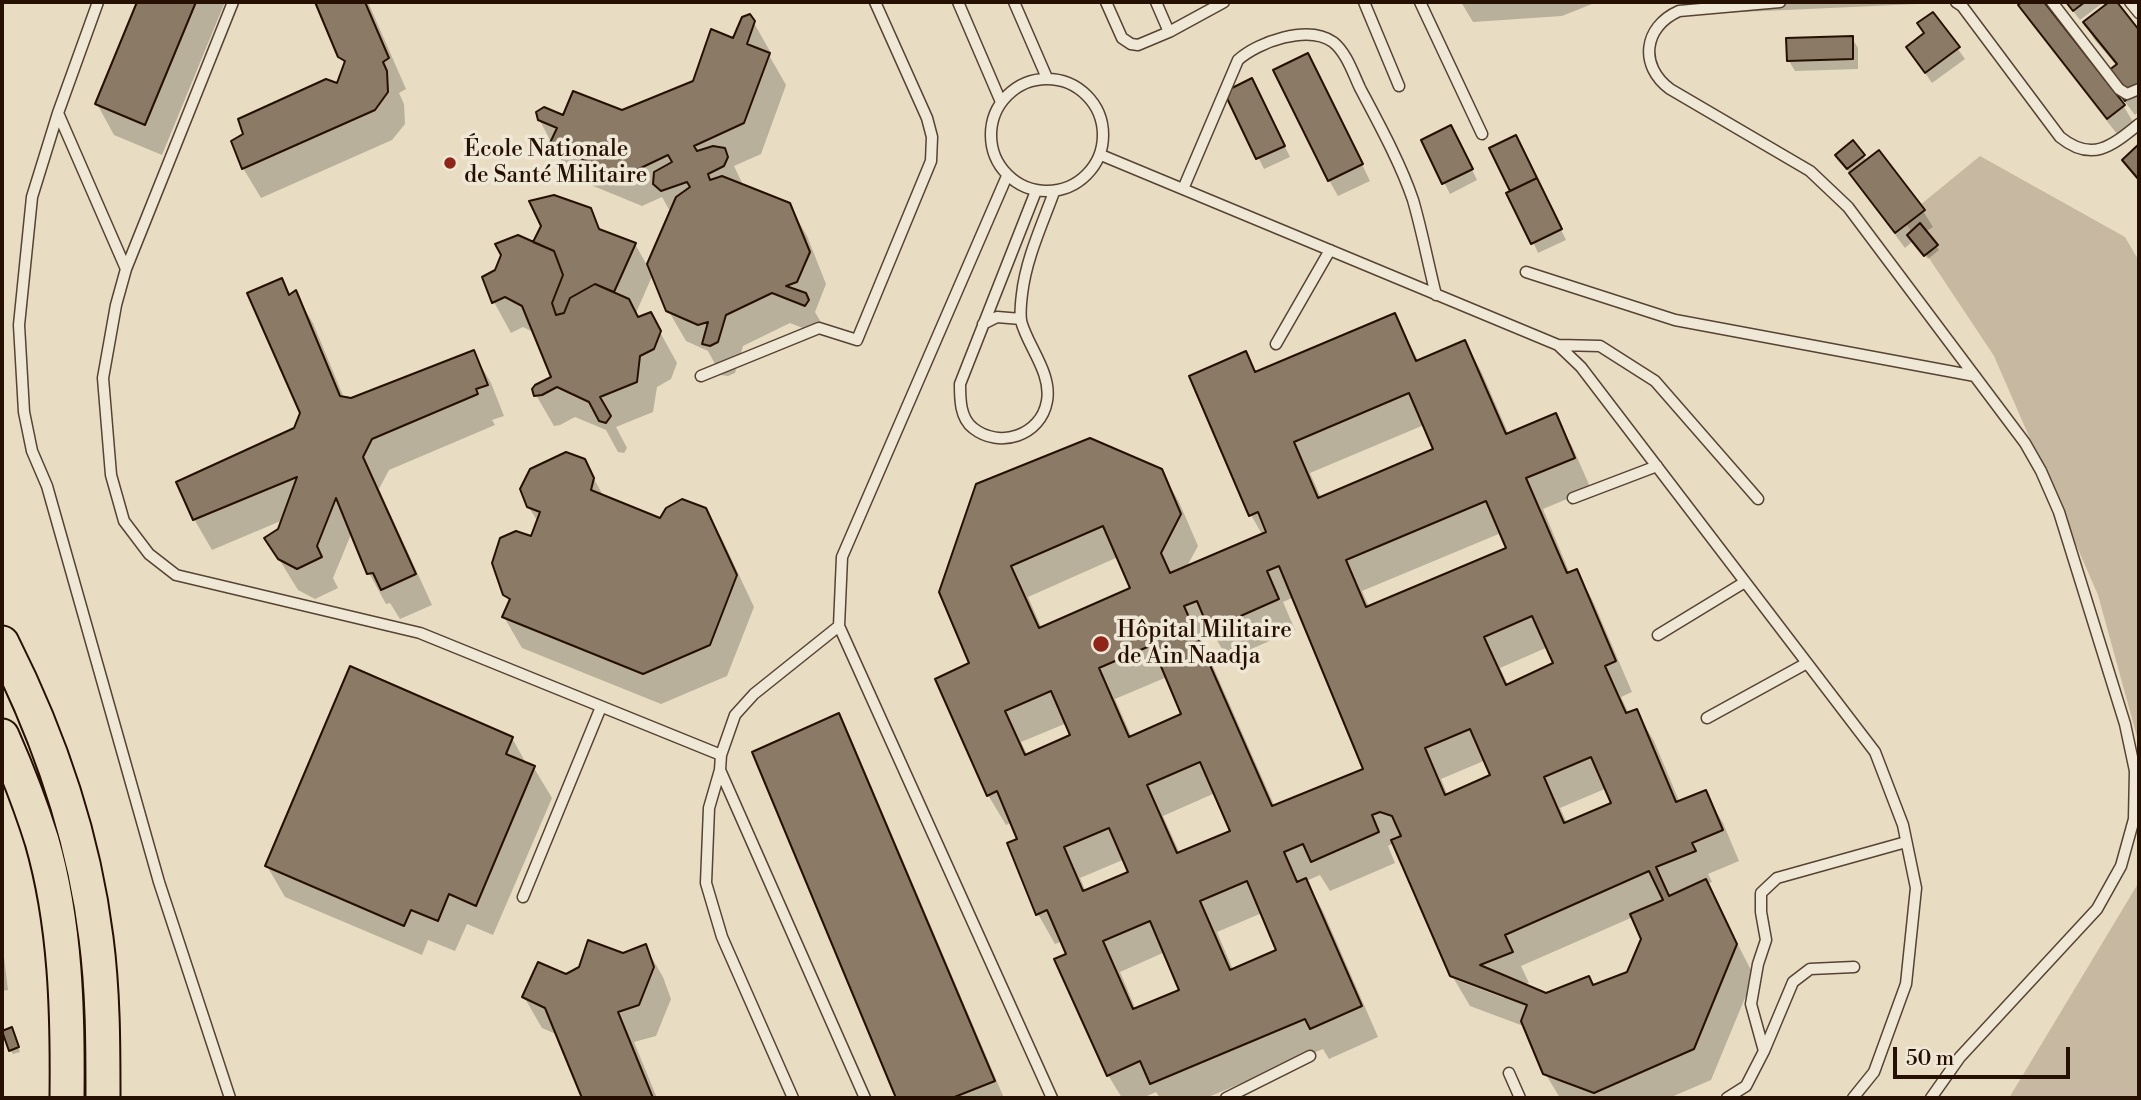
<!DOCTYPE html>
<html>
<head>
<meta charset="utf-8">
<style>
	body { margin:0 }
	#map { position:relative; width:2141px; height:1100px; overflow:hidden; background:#e8dcc2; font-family:"Libre Bodoni",serif }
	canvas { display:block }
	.frame { position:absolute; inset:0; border:4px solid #251002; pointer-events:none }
	.scale { position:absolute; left:1893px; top:1047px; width:177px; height:32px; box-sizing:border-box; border:4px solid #251002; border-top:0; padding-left:9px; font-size:21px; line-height:24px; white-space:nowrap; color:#251002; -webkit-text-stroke:5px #f0e8d7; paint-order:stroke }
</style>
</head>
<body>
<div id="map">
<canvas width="2141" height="1100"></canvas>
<div class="frame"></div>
<div class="scale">50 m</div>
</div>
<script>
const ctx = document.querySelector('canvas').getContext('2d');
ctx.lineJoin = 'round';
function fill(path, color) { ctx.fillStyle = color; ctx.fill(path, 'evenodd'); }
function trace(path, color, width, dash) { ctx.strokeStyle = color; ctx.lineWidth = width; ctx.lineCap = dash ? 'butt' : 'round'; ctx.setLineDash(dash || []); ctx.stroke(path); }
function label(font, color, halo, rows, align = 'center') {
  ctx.font = font + ' "Libre Bodoni",serif'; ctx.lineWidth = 7; ctx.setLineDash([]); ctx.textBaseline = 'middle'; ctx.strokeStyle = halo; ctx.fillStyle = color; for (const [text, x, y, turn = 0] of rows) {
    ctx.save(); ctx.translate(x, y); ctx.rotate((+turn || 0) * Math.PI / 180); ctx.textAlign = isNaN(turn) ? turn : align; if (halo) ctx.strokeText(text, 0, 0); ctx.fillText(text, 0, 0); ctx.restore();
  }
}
fill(new Path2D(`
	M1980,156L2125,237L2139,261V744L2098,595L1994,356L1903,219Z
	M2139,882V1098H2009Z`), '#c7b9a1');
fill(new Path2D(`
	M138,2H225L162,155L114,135L97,104Z
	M317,2H368L406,89L399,93L404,104L405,124L392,140L261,198L243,168L338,85L345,66Z
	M1461,2H1597L1562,16L1473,22Z
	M1679,2H1917V4L1721,13L1702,11Z
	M2024,2H2042L2117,97L2119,96L2106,74L2117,66L2094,39L2085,23L2111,2H2114L2139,33V112L2135,115L2122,98L2120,100L2133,122L2117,134L2029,21L2020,5Z
	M2066,2H2104L2080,20Z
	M1933,14L1965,59L1932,83L1914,57Z
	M750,16L771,53L770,57L786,85L761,154L734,166L744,187L789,204L807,236L826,284L815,312L826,331L823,336L790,323L743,346L735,373L728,376L721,375L708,351L686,341L668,310L653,274L636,313L639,319L650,314L677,363L671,379L657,387L653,412L616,427L627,448L624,453L618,452L606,430L575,417L560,425L554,426L536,395L553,378L535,333L523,327L511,333L494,302L484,277L589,210L602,232L635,244L648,267L671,213L662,197L642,206L569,176L539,119L622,112L694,82L734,40Z
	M1852,38L1858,48V69L1795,71L1789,61Z
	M1317,71L1370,181L1338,196L1329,180Z
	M1258,91L1290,157L1264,169L1226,93Z
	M1456,137L1477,180L1450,194L1423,140Z
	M1521,148L1566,240L1538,253L1492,149Z
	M1863,156L1867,161L1923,211L1933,227L1925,232L1939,250L1928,259L1913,241L1905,248L1840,160Z
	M281,280L290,296L295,293L313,323L344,398L351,400L473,352L491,383L504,416L492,420L495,425L389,470L379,489L432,605L400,619L390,603L386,604L369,573L352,532L333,578L338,588L315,599L298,590L266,538L280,530L283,520L212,550L194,519L295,429L302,413Z
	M1394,315L1419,362L1465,342L1482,373L1509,435L1555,416L1572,446L1591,489L1543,509L1570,574L1576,571L1593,601L1632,692L1621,697L1629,714L1636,711L1654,741L1680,803L1705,792L1723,823L1739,861L1708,874L1712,882L1707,884L1754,976L1711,1080L1669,1098H1560L1545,1073L1526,1027L1470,1006L1454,979L1504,998L1505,995L1454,975V979L1394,843L1388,846L1395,863L1330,891L1320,875L1306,881L1323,911L1378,1037L1329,1059L1323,1049L1206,1098H1160L1156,1092L1142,1098H1122L1108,1075L1063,941L1055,944L1038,914L1019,840L1012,822L1006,825L988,795L971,664L941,592L1161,471L1179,502L1198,546L1186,568L1263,536L1251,515L1245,354L1256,373ZM1424,425L1435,450L1321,498L1310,473ZM1501,533L1508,549L1369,607L1362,591ZM1118,557L1133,589L1042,629L1028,597ZM1294,597L1365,770L1275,807L1200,637L1212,632L1228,659L1295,630L1283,602ZM1548,647L1555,664L1508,685L1500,668ZM1167,677L1184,715L1132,738L1115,699ZM1067,723L1073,736L1028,756L1021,742ZM1486,760L1492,776L1448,796L1441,779ZM1607,788L1613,804L1567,823L1560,808ZM1215,793L1232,832L1180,854L1163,816ZM1125,859L1131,873L1086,892L1080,878ZM1262,913L1279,951L1233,970L1217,932ZM1633,917L1642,939L1629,973L1593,987L1546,995L1523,985L1529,983L1521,966ZM1165,952L1182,990L1136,1010L1120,972Z
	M584,461L604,497L661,520L705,509L723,541L754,607L727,676L661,704L522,648L504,617L510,603L505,594L538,522L528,506Z
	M838,715L850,736L1004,1098H898L754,753Z
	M512,738L527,765L534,768L552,798L493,935L467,924L455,951L428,940L422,955L285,897L267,866Z
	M2,940L8,990L2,991Z
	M645,946L663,977L671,999L656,1036L634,1042L657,1098H584L558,1035L542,1028L524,997L566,976Z
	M14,1034L20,1052L13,1054L10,1050Z`), '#0003');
const building = new Path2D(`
	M137,2H196L145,125L95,104Z
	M315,2H365L389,58L383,62L387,71L388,92L375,110L242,169L231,141L243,134L238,119L326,79L337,83L345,61L338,57Z
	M2022,2H2044L2125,105L2107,119L2018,5Z
	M2066,2H2085L2073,11Z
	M2109,2H2117L2139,30V89L2125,101L2104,74L2117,64L2083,22Z
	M1933,12L1960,47L1925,73L1906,47L1924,33L1917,23Z
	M750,14L755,21L747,44L770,53L744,123L694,146L697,151L713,146L725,148L728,157L724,166L708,174L710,180L722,176L790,203L810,252L797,282L786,286L806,293L809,300L805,306L772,293L726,315L718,342L710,346L702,344L708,322L698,325L666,311L647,264L676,197L690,187L687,182L661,191L653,184L654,172L672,162L668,155L624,176L549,145L557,128L538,120L536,112L544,107L563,115L573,91L622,110L693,81L711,29L733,38L742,17Z
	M1853,36V59L1787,61L1786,38Z
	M1308,53L1363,164L1328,181L1273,70Z
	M1252,78L1285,146L1256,159L1224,92Z
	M1451,125L1473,169L1442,184L1421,140Z
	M1516,135L1537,178L1510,191L1489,148Z
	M1853,140L1865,155L1847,169L1835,155Z
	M2139,144V180L2122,160Z
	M1879,150L1925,210L1895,233L1849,173Z
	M1537,178L1562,229L1531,244L1506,193Z
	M554,195L591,208L599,229L636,243L614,292L595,284L570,298L564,313L556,315L552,303L563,275L554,251L533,242L541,226L529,201Z
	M1920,223L1938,245L1924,256L1907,235Z
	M518,235L554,251L563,275L552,303L556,315L564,313L570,298L595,284L629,299L638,317L651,312L661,331L654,349L640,356L637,382L600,397L611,416L606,423L599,421L589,402L557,387L542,395L534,396L532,389L535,385L551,377L522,306L505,297L492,303L482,277L495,270L501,255L495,244Z
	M282,278L289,295L296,290L340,396L351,398L474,350L488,385L476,389L478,394L372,439L363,457L416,574L381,590L373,573L367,574L336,498L317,546L322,557L297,569L278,559L264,538L278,529L297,477L193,520L176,482L294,428L300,413L247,293Z
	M1395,313L1416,361L1465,340L1506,434L1556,413L1575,458L1526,478L1567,573L1577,569L1616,661L1605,666L1626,713L1637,709L1676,802L1706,790L1723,830L1692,843L1696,851L1656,867L1669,896L1706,879L1737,944L1694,1049L1594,1093L1543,1074L1521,1021L1527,1005L1450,976L1391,840L1401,836L1392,816L1380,812L1372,815L1379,832L1311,862L1303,844L1284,852L1297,882L1306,878L1362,1006L1310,1029L1305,1019L1150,1084L1140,1061L1107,1076L1054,959L1066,954L1047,910L1036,915L1007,843L1017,839L997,791L987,796L935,679L969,663L939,592L976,484L1090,438L1162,469L1181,514L1161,553L1170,573L1266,532L1258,512L1249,516L1189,376L1246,351L1255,372ZM1409,393L1433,449L1318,498L1294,442ZM1486,501L1506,548L1366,607L1346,560ZM1103,526L1130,588L1039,628L1011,566ZM1279,566L1363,769L1272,806L1184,606L1197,601L1209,630L1279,599L1267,571ZM1532,616L1553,663L1506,685L1484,637ZM1152,645L1181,714L1129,737L1099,668ZM1051,691L1070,735L1025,755L1005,711ZM1470,729L1490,775L1445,795L1425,748ZM1591,757L1611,803L1564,823L1544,777ZM1200,762L1230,831L1177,853L1147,785ZM1109,828L1128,872L1083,891L1064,847ZM1649,871L1663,900L1630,914L1641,939L1627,972L1593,985L1589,976L1546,993L1480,965L1513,952L1505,935ZM1247,881L1276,950L1230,970L1200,901ZM1150,921L1179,990L1133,1009L1103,941Z
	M566,452L585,459L594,478L591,490L660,518L666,508L682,499L706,508L737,575L710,645L643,674L502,617L510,599L503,595L492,563L500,538L516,531L531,536L540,512L527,507L520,489L530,469Z
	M350,666L513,737L506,754L535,766L476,906L449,894L438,921L411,910L404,926L265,866Z
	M839,713L995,1081L952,1098H896L752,752Z
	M588,940L623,953L646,944L654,967L639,1005L618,1012L653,1098H582L545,1008L522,997L538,962L566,974L579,967Z
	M12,1027L19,1047L9,1051L2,1031Z`);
fill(building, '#8a7a66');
trace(building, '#251002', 2);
const service = new Path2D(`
	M98,2L58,113L126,269
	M233,2L126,269L116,305L103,378L111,475L124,521L149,554L176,575L420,633L721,755
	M958,2L1001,102
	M1014,2L1047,78
	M1106,2L1122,38L1131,44L1138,45L1169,32L1224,2
	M1156,2L1169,32
	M1364,2L1399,86
	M1420,2L1482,134
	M1780,2L1679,11C1643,27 1639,66 1670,89L1810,171L1848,207L2025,443L2041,471L2059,512L2125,724L2135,771L2134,819L2121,866L2097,909L1960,1057L1931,1098
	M1956,2L1962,6L2060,137C2092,163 2112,146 2139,124
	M2052,2L2119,89L2127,94L2139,89
	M2130,2L2139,13
	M991 135a56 56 0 1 1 112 0a56 56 0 1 1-112 0Z
	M58,113L32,197L19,325L24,412L32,451L47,486L159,882L230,1098
	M1101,155L1558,345L1581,367L1875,752L1903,825L1916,888L1906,984L1874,1072L1853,1098
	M1007,176L842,557L839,626L1052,1098
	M1183,189L1238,60C1258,42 1308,24 1333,42C1346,52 1353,73 1360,88C1378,122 1401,164 1413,200C1422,231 1428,263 1436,295
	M1036,191L960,384C960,399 960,418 973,428C999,449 1041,436 1047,401C1052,373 1028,347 1021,321C1020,313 1021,302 1022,294C1026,259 1042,225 1054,192
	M1526,272L1675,320L1975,376
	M983,324L997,317L1021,319
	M1276,344L1330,250
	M1558,345L1600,346L1655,381L1758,499
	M701,376L819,328L857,340L931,161L932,137L927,118L875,2
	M1573,498L1657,466
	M1658,635L1745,582
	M1707,718L1807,663
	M720,770L865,1098
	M523,897L601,707
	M1764,1051L1751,1004L1758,964L1766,940L1761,912V893L1777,878L1906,842
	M1509,1073L1520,1098
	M793,1098L722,937L706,883L709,808L720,770L721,755L735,715L754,694L839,626
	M1226,1098L1310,1056
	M1727,1098L1746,1086L1764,1051L1793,982L1810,969L1854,967`);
const trunk = new Path2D(`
	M2,643C49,736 83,834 96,938C103,991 103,1045 103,1098
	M2,736C17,770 31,806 42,841C66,924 68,1013 67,1098`);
trace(service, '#564332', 13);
trace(trunk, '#251002', 37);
trace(service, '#f0e8d7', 10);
trace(trunk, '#e8dcc2', 33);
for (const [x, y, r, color] of [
	[450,163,7,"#8f2418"],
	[1101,644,9,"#8f2418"]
]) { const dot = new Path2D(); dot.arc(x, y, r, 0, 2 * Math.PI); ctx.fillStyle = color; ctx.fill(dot); trace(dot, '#f0e8d7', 2.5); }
label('23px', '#251002', '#f0e8d7', [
	["École Nationale",464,150],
	["de Santé Militaire",464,176],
	["Hôpital Militaire",1117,631],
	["de Ain Naadja",1117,657]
], 'left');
</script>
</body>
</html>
